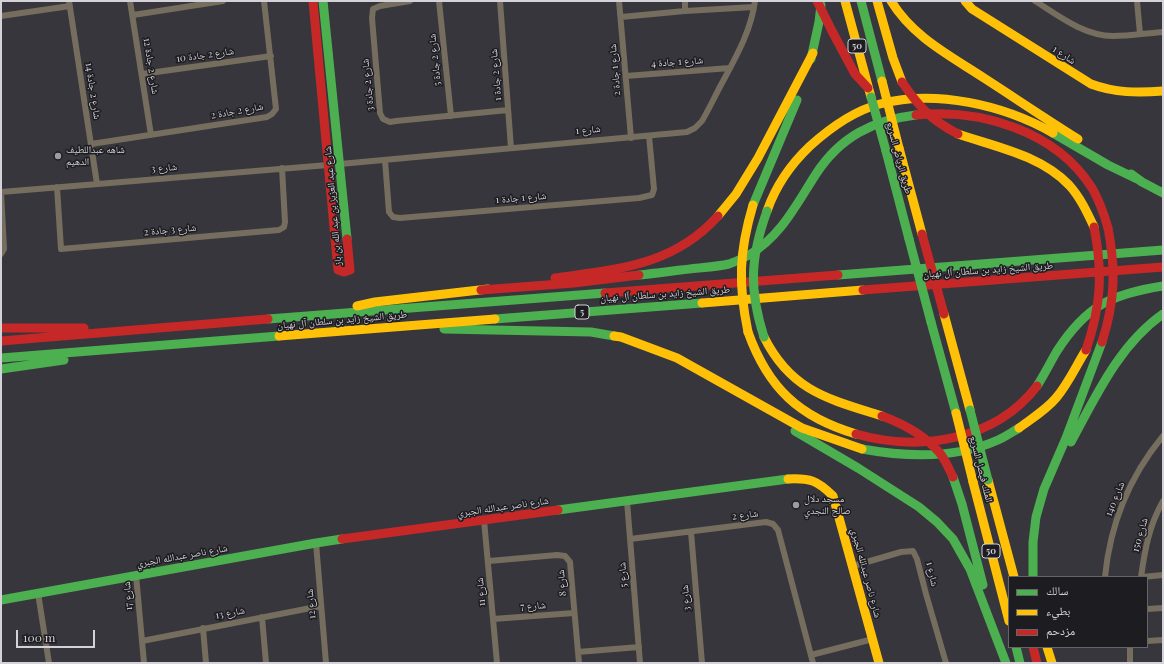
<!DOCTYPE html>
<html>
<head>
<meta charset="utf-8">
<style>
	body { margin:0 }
	#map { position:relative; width:1164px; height:664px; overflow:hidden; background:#37363c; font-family:"Playfair Display","Noto Naskh Arabic",serif }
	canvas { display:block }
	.frame { position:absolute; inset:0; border:2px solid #d3d2d8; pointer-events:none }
	.legend { position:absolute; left:1008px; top:576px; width:140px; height:72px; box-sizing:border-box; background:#1d1c21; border:1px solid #66656a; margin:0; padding:5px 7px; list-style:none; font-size:12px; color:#d3d2d8 }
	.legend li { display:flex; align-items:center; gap:8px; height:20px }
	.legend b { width:20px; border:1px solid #66656a }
	.scale { position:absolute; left:16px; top:630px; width:79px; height:18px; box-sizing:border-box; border:2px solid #d3d2d8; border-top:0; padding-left:5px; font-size:12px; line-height:14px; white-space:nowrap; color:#d3d2d8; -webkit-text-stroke:3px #1d1c21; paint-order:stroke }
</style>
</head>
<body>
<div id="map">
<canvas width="1164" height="664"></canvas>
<div class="frame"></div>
<ul class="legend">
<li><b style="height:5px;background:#4caf50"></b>سالك</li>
<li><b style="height:5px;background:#ffc107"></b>بطيء</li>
<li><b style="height:5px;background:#c62828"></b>مزدحم</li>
</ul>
<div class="scale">100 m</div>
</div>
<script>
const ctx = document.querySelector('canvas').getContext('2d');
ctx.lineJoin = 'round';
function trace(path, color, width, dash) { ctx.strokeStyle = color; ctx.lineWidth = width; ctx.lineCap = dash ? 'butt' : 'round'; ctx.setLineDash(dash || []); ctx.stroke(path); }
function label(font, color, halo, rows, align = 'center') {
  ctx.font = font + ' "Playfair Display","Noto Naskh Arabic",serif'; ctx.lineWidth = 3; ctx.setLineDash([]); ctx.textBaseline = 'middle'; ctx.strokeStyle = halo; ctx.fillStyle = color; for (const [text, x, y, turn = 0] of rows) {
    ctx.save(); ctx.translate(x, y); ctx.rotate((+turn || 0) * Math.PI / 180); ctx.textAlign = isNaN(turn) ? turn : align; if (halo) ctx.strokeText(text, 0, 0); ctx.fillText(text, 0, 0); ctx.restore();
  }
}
trace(new Path2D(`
	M69,1L97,184
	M130,1L151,135
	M410,1L380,6L373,9L372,18L380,113L383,119L390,122L396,121L508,110
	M439,1L451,116
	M500,1L511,148
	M619,1L631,138
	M685,1V11
	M1035,1C1059,16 1084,36 1113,36C1130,36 1147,33 1163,32
	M1137,1L1140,34
	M133,15L223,1
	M1,16L70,6
	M621,17L685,11L754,7
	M142,74L271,56
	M626,76L730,68
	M91,144L267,117L272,114L276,109L264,1
	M385,160L389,212L393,217L400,218L639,198L652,195L654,189L649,136
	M340,164L687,132L695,128L702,121C709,109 715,96 722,83C736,57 751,31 755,1
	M57,187L61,249L279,230L284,227L285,222L282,168
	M1,254L4,249L1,192L328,165
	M627,501L640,663
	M484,520L497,663
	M691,532L702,663
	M630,539L766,522L773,524L778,530L813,663
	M316,543L326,663
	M489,561L557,555L565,556L570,562L579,663
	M853,566L901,552L913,551L917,559L926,594L946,663
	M136,575L144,663
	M1105,577C1110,525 1130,476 1163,436
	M1141,577C1145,549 1149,526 1163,501
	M1142,577L1163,575
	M38,593L49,663
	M1147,609L1163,608
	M262,617L266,663
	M493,619L574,613
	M203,628L206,663
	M142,641L321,606
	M1147,641L1163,640
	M1130,647V663
	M578,652L639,647
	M811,655L873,639`), '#756d5d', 6);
trace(new Path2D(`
	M323,1L347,239
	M861,1L882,81
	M811,59L819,22L821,5
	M1053,133L1108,165L1137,179
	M886,151L909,239
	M1131,174L1142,182L1163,193
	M753,205L797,100
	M639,275C659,273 679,270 699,268C709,267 720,266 729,264C736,262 743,258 749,255C781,236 796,205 816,174C840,137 873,120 916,115
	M838,275L1163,250
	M268,319L605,293
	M495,319L702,303
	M931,322L956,413
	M444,329L591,332L614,336
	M1,358L279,336
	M1,369L64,360
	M1037,386C1044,375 1050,363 1057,351C1086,306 1111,294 1163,286
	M795,431L858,468L919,507L937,522L953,539L970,569L1006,663
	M1071,442C1096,396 1119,345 1163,314
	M862,449C906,457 956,459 998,440C1005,437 1012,432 1019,428
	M953,477L962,504L983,585
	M558,510L788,479
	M1033,577V542L1036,517L1044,489L1066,438L1102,342
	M1,600L316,543L342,539
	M1016,647L1020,663`), '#4caf50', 9);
trace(new Path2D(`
	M845,1L871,97
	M877,1L893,58L902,82
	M891,1C913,37 949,55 984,78C1015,98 1046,119 1078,139
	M965,1L972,9L1091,84C1115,93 1138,93 1163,91
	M958,134C996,147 1040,155 1069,185C1080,197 1087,212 1094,227
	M899,148L922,234
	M767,211C776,185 791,164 810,146C830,128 853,111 880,104C935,89 1004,105 1053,133
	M718,216L736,194L758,158L813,53
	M702,303L863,290
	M357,306L375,302L488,289
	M944,314L970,410
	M748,332C768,388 799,417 856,434
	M279,336L495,319
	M614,336L621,337L677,358L802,428L862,449
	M764,337C791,391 828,399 882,416
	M1019,428C1031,419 1046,410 1056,398C1068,384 1076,366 1086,350
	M788,479C810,478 817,480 833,496L879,663
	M988,480L1014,577
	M973,482L1009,621
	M1047,647L1052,663`), '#ffc107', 9);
trace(new Path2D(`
	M313,1L338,270L344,272L350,270L347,239
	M833,33L855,74L868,88
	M916,115C980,108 1056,131 1092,188C1099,200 1104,214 1108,228
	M555,278C618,269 673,266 718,216
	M481,290L574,283L639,275
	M863,290L1163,267
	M605,293L838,275
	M1,328H84
	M1,341L268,319
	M856,434C919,452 995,441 1037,386
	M342,539L558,510
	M1033,647L1037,663`), '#c62828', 9);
trace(new Path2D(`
	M871,97L886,151
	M909,239L931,322
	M764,337C749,290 750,258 767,211
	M970,410L988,480`), '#4caf50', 9);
trace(new Path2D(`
	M882,81L899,148
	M748,332C738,284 739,252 753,205
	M956,413L973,482`), '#ffc107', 9);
trace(new Path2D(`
	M817,1L833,33
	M902,82C919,107 931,120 958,134
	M922,234L944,314
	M1102,342C1115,302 1116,269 1108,228
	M1086,350C1101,307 1103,272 1094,227
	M882,416C904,424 923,434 939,452C945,459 949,469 953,477`), '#c62828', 9);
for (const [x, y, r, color] of [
	[58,156,4,"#9c9ba1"],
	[796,505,4,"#9c9ba1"]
]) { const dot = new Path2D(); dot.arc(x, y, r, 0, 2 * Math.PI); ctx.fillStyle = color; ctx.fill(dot); trace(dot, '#1d1c21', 1.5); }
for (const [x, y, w] of [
	[857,46,18],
	[582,312,14],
	[991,551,18]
]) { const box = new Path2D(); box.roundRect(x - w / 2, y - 7, w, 14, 3); ctx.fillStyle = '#1d1c21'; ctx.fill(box); trace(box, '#d3d2d8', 1); }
label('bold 9px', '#d3d2d8', null, [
	["50",857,46],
	["5",582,312],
	["50",991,551]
]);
label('10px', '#d3d2d8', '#1d1c21', [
	["شارع 2 جادة 10",205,55,-8],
	["شارع 1",1064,55,33],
	["شارع 2 جادة 5",435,60,-96],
	["شارع 1 جادة 4",677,62,-4],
	["شارع 2 جادة 12",151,66,81],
	["شارع 1 جادة 2",615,70,-95],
	["شارع 2 جادة 1",496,75,-95],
	["شارع 2 جادة 3",368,85,-96],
	["شارع 2 جادة 14",93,91,81],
	["شارع 2 جادة 2",237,111,-10],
	["شارع 1",588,130,-5],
	["طريق الرياض السريع",899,158,75],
	["شارع 3",164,168,-5],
	["شارع 1 جادة 1",521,198,-5],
	["شارع عبد العزيز بن عبد الله بن باز",333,206,-95],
	["شارع 3 جادة 2",170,230,-5],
	["طريق الشيخ زايد بن سلطان آل نهيان",988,270,-4],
	["طريق الشيخ زايد بن سلطان آل نهيان",665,294,-4],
	["طريق الشيخ زايد بن سلطان آل نهيان",342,320,-5],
	["الملك فيصل السريع",981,469,76],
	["شارع 140",1115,499,-68],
	["شارع ناصر عبدالله الجبري",503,507,-8],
	["شارع 2",745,515,-7],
	["شارع 150",1140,535,-74],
	["شارع ناصر عبدالله الجبري",182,556,-10],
	["شارع ناصر عبدالله الجبري",866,573,75],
	["شارع 1",932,574,77],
	["شارع 5",623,575,-94],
	["شارع 8",562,583,-95],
	["شارع 11",481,592,-95],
	["شارع 17",128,596,-95],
	["شارع 3",686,598,-95],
	["شارع 12",311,604,-95],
	["شارع 7",533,606,-4],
	["شارع 13",230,613,-11]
]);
label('10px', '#d3d2d8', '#1d1c21', [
	["شاهه عبداللطيف",66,150],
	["الدهيم",66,162],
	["مسجد دلال",804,499],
	["صالح النجدي",804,511]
], 'left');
</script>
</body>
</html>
